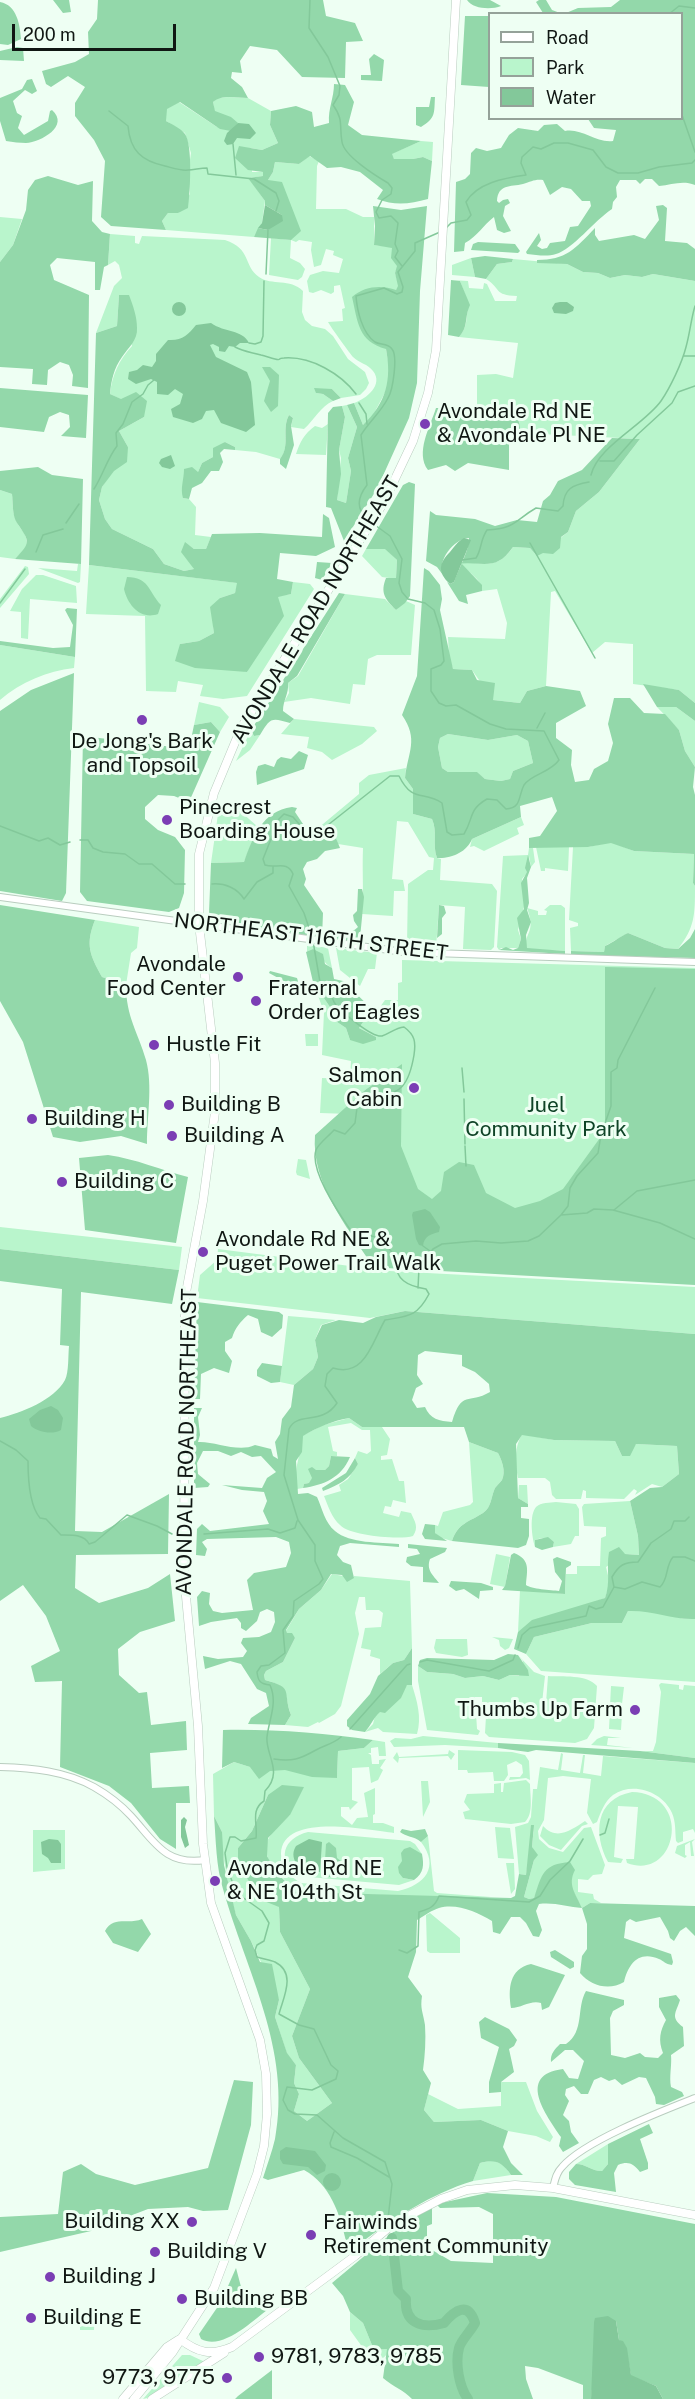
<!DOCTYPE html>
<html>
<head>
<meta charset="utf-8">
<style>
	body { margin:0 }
	#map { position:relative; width:695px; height:2399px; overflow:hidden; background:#eefff3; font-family:"Public Sans",sans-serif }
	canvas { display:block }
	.legend { position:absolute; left:488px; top:12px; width:195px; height:108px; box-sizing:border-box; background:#eefff3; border:2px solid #95a299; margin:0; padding:8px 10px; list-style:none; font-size:18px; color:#101713 }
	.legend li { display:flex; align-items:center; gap:12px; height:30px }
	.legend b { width:30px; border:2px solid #95a299 }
	.scale { position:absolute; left:12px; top:24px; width:164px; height:27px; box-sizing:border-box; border:3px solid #101713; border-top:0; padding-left:8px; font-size:18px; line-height:21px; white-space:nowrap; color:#101713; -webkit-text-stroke:4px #eefff3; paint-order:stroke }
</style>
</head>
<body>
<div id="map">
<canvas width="695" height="2399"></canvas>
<ul class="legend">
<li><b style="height:8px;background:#fff"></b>Road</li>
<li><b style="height:16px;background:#b9f5cc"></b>Park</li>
<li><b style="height:16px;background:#83c89a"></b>Water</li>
</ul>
<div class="scale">200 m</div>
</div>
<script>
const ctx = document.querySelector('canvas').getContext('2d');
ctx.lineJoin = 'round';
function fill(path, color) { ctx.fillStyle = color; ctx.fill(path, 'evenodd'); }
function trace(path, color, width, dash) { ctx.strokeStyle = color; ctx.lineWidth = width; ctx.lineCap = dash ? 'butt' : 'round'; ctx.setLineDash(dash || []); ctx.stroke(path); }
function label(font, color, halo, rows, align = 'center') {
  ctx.font = font + ' "Public Sans",sans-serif'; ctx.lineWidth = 6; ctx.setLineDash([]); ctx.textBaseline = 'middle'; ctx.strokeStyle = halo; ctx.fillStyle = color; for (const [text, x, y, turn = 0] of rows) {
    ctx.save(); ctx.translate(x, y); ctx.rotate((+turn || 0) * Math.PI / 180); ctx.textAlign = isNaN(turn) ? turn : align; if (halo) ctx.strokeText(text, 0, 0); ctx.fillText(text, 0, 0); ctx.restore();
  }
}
fill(new Path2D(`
	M228,97L248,98L271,111L270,125L278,143L262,150L251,148L252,172H263V176L249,178L265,201L262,223L254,237L166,230L162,221L168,213H178L190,194L188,173L191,153L185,133L166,121V109L179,102L217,127L213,102L217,98Z
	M421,141L433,142L432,161L423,157L413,159H394L391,154Z
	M309,156L319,161L317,166L316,209H346L363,217H374V245L392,247L398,266L395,273L399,286L396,290L386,349L389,366L388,387L372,417L363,425L354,403C366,399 384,385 373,371C368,364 359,363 353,357C351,355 330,326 328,322L343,321L342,309L345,308L340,285L334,286V292L331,294L321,290L313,293L309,292L307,281L310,275L323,271L339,273L343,259L333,255L334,251L326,249L321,265L314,267L311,250L312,242L299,240L296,242L291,240L290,258L300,263L305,269L302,277L298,280L269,275L271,238L291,240L268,180L273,172L275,162L299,164Z
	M0,217L22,219L13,245L0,262Z
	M110,234L135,236V243L139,244L142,236L225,240C252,249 243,266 259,277C272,286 290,278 303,291L302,312L305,320L312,326L325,329L333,336L348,359L365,372L369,383L366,389L360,395L341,398L332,389L316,393L323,394L333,401C321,406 314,420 304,429L291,427L293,418L289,415C281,429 291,446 280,459L256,452L235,450V447L225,442L213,457L202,463L198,472L184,481L183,498L189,499L196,507L195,535L211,537L206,549H194L185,543L194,569L184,571L164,564L153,549L112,529L105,519L99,500L102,487L128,447L119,431L144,417L120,399L110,394C112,375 119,360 132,346L119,295L117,326L96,333L114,286L122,278L119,265L115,261L108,265Z
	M471,258L475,277L452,275V265Z
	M513,259L567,264L583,272L598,273L610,278L625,275L642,277L653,274L695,281V703L679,690L633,684V644L605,642L592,653L555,591L551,592L546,686L527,691L520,703L493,700L472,670L453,669L449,657L448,637L505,639L507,623L497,589L482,591C481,577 467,573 460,562C486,563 497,570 513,547L530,548L537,556L568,532L576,511L599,492L640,439L520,433C522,404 499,407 477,407V375L496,374L513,378L518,343L459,337C469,325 465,318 469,305L460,281L452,280L468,281L469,288L483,289L484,283L487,284L495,301H516L517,296C493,295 502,289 486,279L497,264L512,262Z
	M347,405L357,427L348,458L351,471L346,503L337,500L341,458L339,450L345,417L342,406Z
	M328,424L326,455L296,454C300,442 304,434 315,426L322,428Z
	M0,490L12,494C13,502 12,512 16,520C20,531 28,532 27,547L15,559L0,557Z
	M385,548L397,560L396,579L382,577L362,556L366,549Z
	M78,564H81L80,582L78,583L38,568L77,571Z
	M89,565L238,583L235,593L220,598L213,624L214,633L199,641L180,644L237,669L247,672L278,596L291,594L293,582L310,584L314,589L247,696L223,699L200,696L203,685L178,681L176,692L146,691L145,616L86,614Z
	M25,566L28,567L29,574L0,608V599Z
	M36,575H43L76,586L77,603L30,599L28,639L21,638V612L10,611L22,589Z
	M345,594L385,599L396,610L406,601L415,605L411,655H377L368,659L365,685L353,684L350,704L311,698L284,702L289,693L288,683L298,676Z
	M0,645L75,657L74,668C47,671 21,682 0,700Z
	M199,702L220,707L229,717L220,732L211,722L194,725Z
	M657,707H676L695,721V767L685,751L679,730Z
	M294,719L374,727L377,731L362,744L332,760L322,752L307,748L309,737L281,734Z
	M251,730L254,736L260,735L250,750L236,761Z
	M448,734L488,740L517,735L528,741L533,763L513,771L510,779L501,781L485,779L476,772H448L442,768L438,747L440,738Z
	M406,768L405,778L413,789V814L432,819C438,833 432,844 437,858L441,859L440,880L492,884L497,891L494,947L491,950L463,949L465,907L439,905L436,948L407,945L408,884L428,870H433L434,858L429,857L408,822L397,821L392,879L403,880L405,891H394L393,916L362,914C364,892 362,870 363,848L338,844L336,838L317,829L359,794V783L369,775Z
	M240,811L258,827L244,862L211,863L218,814Z
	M521,817L524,825L517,828L519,834L484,851L474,846L470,847L472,839Z
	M611,842L634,851L694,854L693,883L695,886C695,915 695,927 678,949L665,948L628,933L605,946L604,952L571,951L570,928L578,926V923L569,920L573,847H588Z
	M536,847H569L568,871L545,868V871H541Z
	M529,848H533L535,862L531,867L529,856L528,872L522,879L525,903L518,930L521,939L518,948H501L499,950L497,947L503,856L528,855Z
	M550,905H561L565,908V951L527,949C524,939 528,937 530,929C532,922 529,914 527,908L538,911V915H546L547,911L544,910Z
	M95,920L139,927L137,948L131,953L126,985L102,977C90,955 85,945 95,920Z
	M310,945L328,948L332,968C323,963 321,955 313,949L307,952V946Z
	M336,948L377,953L375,969H368L360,986L340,970Z
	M402,960L695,968V1283L393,1268L399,1067L365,1090L350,1104L349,1114L320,1113L322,1078L350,1079L351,1061L322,1055L324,1012L313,982L332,1010L334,1020L346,1028L350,1040L376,1037L359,1028L372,1009L380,1007L385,1000H398V983L402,982Z
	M305,1034H318V1046H306Z
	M298,1159L306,1160L310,1179L297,1175L296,1172Z
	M0,1227L182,1247L179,1270L0,1249Z
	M218,1249L389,1271L695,1287V1334L405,1311L370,1318L197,1298L200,1275L217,1260Z
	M288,1316L336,1320L321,1325L315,1340L318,1357L313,1369L294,1385L280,1382Z
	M349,1418L362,1427H382L390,1439L387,1455L381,1456V1460L392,1459L399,1481H404L406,1503L393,1500L391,1507L385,1506L383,1513L399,1517L401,1511L411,1513C415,1522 419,1527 413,1536C400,1540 350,1536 340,1525C332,1518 328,1506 324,1496L341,1491L339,1485L348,1479L358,1464L355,1458L358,1451L367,1454L371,1451L370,1430H362L351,1423L328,1427L333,1451L337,1452V1456H331L329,1466L325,1470H316L310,1483L304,1484L303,1488L297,1489C293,1467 301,1457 302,1436L323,1425Z
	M522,1434L554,1440L615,1441L622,1456L636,1444L677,1446L679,1474L662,1487L652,1484L635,1495L637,1491L634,1489L624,1499L586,1498V1491L583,1490L581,1499H556L552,1495L550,1482L545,1478H518C515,1463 514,1448 522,1434Z
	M469,1442L498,1453C502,1461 506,1471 502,1480C500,1483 497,1485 495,1488C491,1496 492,1507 483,1513C469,1522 458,1523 452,1541L438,1537L435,1533V1525L438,1526L443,1512L470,1505L473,1502Z
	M519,1485H527L528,1504L518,1498Z
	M630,1501L638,1536L639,1555L625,1554L606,1567L610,1584L605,1598L518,1632L520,1590L565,1594L566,1574H577V1566H600L601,1538L606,1536V1527L584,1526L582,1507L584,1504Z
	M556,1502L576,1504L579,1509V1536H575L571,1544L553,1547L554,1542C547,1537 543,1537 535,1540V1547C532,1538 529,1515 536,1507C541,1502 550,1503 556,1502Z
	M496,1554L510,1557L505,1587L490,1584Z
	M332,1574L354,1578V1576L410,1581L412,1648L404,1660L393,1663L380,1674V1659L370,1656L371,1650L361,1648L365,1628L381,1627L383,1613L379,1610H366L365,1597H359L355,1613L359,1634L341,1706L335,1714L319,1723L318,1722L308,1727L285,1725L291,1715C283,1693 292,1687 265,1680L264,1675L266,1671L283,1662L295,1638L287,1634L286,1631L299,1609L321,1590Z
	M628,1611H649L685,1619H695V1682L541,1671L526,1654L534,1637L592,1623H622Z
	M492,1637L513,1639L509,1648L505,1650L500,1646L499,1640Z
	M436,1639H467L468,1655L462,1657L436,1653L434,1648Z
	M518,1655L534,1672L545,1676L542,1703H546L548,1676C562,1677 587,1674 597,1686L594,1728L587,1739L575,1743L489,1737L485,1733L486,1716H489V1703L482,1702V1697H475L477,1729L480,1731L478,1735L427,1730L418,1681V1666L427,1672L453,1674L465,1678L483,1676L499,1680L510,1675L519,1676L523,1661Z
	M661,1683L679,1685V1689L683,1690L684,1685L695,1686V1758L640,1751H653L656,1742L661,1692L659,1685Z
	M407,1685H412C417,1701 422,1717 417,1734L383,1732L378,1728L365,1732L373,1724L375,1716Z
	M611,1686L624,1687L622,1704H616V1707L610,1706Z
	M610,1709H616V1713L622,1714L621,1730L609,1729Z
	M423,1736L498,1743V1748L445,1745L394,1747L390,1741L395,1738L411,1739Z
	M604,1736L621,1738H608L607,1745L633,1748L591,1745L597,1739Z
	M373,1740L385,1742L386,1756H379L378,1747L371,1748V1753H368L371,1755L372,1764H379V1760L386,1759L380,1768L383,1770L378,1780L371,1783L369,1767L352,1768V1800L358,1802L350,1810L349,1807H341V1816L352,1825L357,1818L368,1817L364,1793L375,1788V1814L373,1815V1823H383L394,1827V1833C367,1830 282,1812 281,1854C281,1867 290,1877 301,1883L398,1891C425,1885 440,1867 421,1842L428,1836L434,1891L437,1893L491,1897L471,1898L296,1892C284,1877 255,1857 270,1836C275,1828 284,1821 290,1815L268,1795L252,1831L238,1848L279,1907L280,1932L310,1989L292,2036L299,2058L332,2103L307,2121L294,2111L299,2094L294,2083L296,2065L287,2054L275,2017L279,2000L251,1941L236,1915L230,1894L222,1849V1832L214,1816L213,1774L234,1762L250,1767L279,1765L337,1778L338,1751L364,1748Z
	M449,1750L455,1754L451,1760L448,1756L399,1758L398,1763L393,1758L397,1752L399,1757L448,1754Z
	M458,1750L512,1752L525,1755L529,1761L530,1780L526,1778L509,1780L510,1777H520L523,1773L522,1765L516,1761L507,1765L508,1775L504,1781H494L493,1772L468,1773L467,1770H458Z
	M561,1753L563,1754L561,1770L580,1773L583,1755H585L583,1773L601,1776L603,1756L695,1763V1833L693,1829L683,1832V1841L678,1843L676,1841C675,1832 676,1822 672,1813C663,1792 633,1781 613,1795C604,1802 601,1812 597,1822L593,1824L587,1813L591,1779L563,1776L548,1778L544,1820L538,1831L539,1839L549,1848L563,1852L584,1828L591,1827L605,1865L602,1874L593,1875L588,1880L578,1879V1892L593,1894L594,1899L601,1903H590L582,1908L571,1887L570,1878L538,1888L534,1898L529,1899L524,1897L534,1860L532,1847L534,1826L526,1875L519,1874L515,1827L528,1823L531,1817L533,1789H537L540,1767L558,1770Z
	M526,1780L530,1784C530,1796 534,1813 525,1822L511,1824L465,1819L463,1812L470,1810L464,1802L467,1794L494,1793V1784L501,1783V1792H503L504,1783Z
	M421,1781H428L430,1802L423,1817Z
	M632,1792C694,1794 677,1882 627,1863L626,1859H634L638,1807L618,1806L614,1857L623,1859L621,1863L608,1862C593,1834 595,1799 632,1792Z
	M585,1821L588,1824L582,1826L561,1850L549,1845L540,1836L543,1826C557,1841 571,1830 585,1821Z
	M495,1827L510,1828L514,1859L498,1858Z
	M33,1830H65V1869L33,1872Z
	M308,1832L410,1841L415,1844L422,1854L402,1861L403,1878L414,1880L399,1885L298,1876C276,1860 283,1838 308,1832Z
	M695,1839L692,1842L694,1856H691L690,1842L685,1845V1855L687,1856L685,1858L675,1853L677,1846Z
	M506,1863H514L515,1889L511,1894Z
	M430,1913L460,1938V1953H430L427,1951L426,1915Z
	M501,2082H526L537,2111L553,2137L550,2142L536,2136L508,2131L481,2120L434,2122L424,2110L428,2094L458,2109L501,2106Z
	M608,2144V2164L602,2171C591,2171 586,2164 576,2164Z
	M492,2160L504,2165L511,2175L473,2181L480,2163Z
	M350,2312L363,2323L374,2350L387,2349V2354L376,2366L350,2330Z
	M80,2315H95L94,2330H80Z
	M182,2355H190L205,2362L151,2397L143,2399Z`), '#b9f5cc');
fill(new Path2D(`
	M53,0H69L71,12L63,13Z
	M98,0H323L326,16L355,23L363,41L346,42L345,78L302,77L277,50L250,46L240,61L242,73L232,72L231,78L242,87L248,98C236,98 222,94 213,102L215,111L231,117L238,123L231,131L220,129L180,102L167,109L166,121C171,124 182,129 185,134C193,145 190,194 188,208L178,213H168L162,221L166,230L111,226L101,217L105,161L94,140L75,116V103L85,87L68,76L51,87L46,84L42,71L75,62L89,54L88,32L97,19Z
	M467,0H490L501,6C491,10 473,9 467,0Z
	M539,0H546L552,10L560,13H543L536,2Z
	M620,0H695V185C682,180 672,185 659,186L652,179H645L640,184L636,180H620L616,187L617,197L613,202L612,209C595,220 572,250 556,254C547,257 537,255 527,254L526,252L539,233L541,240L537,246L542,249L547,248L550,243L565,241L570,227L578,226L591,206L590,201H582L571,189L562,187L550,195L543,180C534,179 531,182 523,184C510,187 498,184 497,201L499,203L503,200L508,199L510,203L505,206L503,216L511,231L504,233L497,230L494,217C483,225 478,236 465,243L464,251L454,252L456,182L465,179L470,174L471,153L476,148L487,151L501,148L509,135L518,128L538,131L544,125L557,124L565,131C582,128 595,143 613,141L616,130L594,128L588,119L682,118V14L566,13L578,8L611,7Z
	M0,2C17,5 20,25 21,39L8,45L0,44Z
	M465,16H489V87L461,85Z
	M17,47L23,48L24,61L0,60V51Z
	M374,54L384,60L382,81L361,80V75H371L369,59Z
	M32,79L37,91L32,94L25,90L13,101L17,113L22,116L18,128L24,135L48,121L50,111L52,110C70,126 41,142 26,143C20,143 13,142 6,141L0,121V98L22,89L27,80Z
	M334,84L345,85L354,102L348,125L362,135L421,141L392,154L394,159H413L423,157L432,161L428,199C410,204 395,206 377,199L383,190L360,172L341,167L327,168L310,156L299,164L275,162L273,172L268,180L282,182L301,231L291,240L254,237L258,228L268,230L282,215L265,205V201L248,178L263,176V172L248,170L235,158L239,146L262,150L278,143L270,125L271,111L296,106L312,112L314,127L329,123C328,108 334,98 334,84Z
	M431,97H435C434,113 436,118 421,127L416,125V107H429Z
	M48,176L78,185L93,181L92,221L102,232L110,234L108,265L104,267L100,290H95V262L57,258L50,265L54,280L89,295L88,388L72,386L73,375L69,365L60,362L48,370L47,385L32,384L33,369L0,367V262L13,245L26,210L28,190L35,180Z
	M663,205L667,208L665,241L687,243L695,249V281L653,274L642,277L625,275L610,278L598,273L583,272L567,264L537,263V260C566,260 575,249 595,228V235L599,241L634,235L645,239L659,220L656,206Z
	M373,206L401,210L427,206L420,291L417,383L409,418L377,489L344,541L331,508L326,507L328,413L333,407L342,406L345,417L339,450L341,474L337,500L346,503L351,471L348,458L357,427L347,405L354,403L363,425C386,403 392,380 386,349C358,341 358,323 352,297C365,286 381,285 396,290L398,286L395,273L397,266L391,258L392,248L374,245L375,226Z
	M478,242L515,244L520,251L518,253L471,250L473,244Z
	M485,256L513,259L512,262L497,264L486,279L475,277L471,258Z
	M451,280L460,281L470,305C464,318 469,326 459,337L448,335Z
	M119,295H129C133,306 137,316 137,328C138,340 128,348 122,357C114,368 111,381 110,394L121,399L136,392L147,401L144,417L119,431L128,447L127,462L114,471L102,487L99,500L105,519L112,529L153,549L164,564L184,571L194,569L181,552L185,542L194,549H206L212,534L260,533L322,537L323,514L329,518L335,547L316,556L280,553L277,579L293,582L291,594L278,597L284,616L247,672L195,668L175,661L180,644L199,641L214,633L210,607L220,598L235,593L237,583L89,565L96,333L117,326Z
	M262,367H270L279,375L278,406L271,412L264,401L270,381Z
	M0,388L88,395L86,438L61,436L70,427L69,415L60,412L49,417L44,432L0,427Z
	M314,388L332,389L341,398L333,401L323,394L316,393Z
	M504,407C516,414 521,419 520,433L509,434V470L468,463L455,471L446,465L428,470C415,453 430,427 436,408Z
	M289,415L293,418L291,426L294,445L286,469L280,464V459C291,445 281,430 289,415Z
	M612,438L640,439L599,492L576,511L568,532L561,537L560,548L553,554L543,553L537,556L530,548L513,547C497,570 486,563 461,563L482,585V591L466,595L468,604L459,601L447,582L450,584L454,582C458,570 470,549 469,538C453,539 437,561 443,575L437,567L426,561L430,511L436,515L475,519L495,526L517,520L537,522L543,501L550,495L558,481L582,470Z
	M225,442L235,447V450L224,449L220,453L223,462L219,471H211L202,483L192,488L189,499L183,498C180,488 184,480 184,469L192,467L198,472L202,463L213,457V448Z
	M38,467L52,475L83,479L81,564L15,559C31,542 30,542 17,523C12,516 13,502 12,494L0,490V471Z
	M409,482L415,484L410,596L405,603L396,610C385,599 380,593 386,578H396L397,560L385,549H366L403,485Z
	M317,562L332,563L322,580L315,578Z
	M424,568L429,571L440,585L442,599L440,610L453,669L472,670L477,680L495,683L493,700L520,703L527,691L546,686L580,691L586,706L556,723V738L572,750L571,765L575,782L589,780L594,769L608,761L613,743L608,724L614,698H630L644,713L665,714L679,730L685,751L695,767L693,787L695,795V886L693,883L694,854L634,851L611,843L588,847L529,848V838L540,836L557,811L552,797L520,806L521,817L472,839C467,852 451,859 437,858C432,844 438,833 432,819L413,814V789L405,778C408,751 419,740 402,715L417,676ZM448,734L488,740L517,735L528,741L533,763L513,771L510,779L501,781L485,779L477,772H448L442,768L438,747L440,738Z
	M127,577C149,577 148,591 161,605L158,614C141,620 128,606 124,589Z
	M339,593L345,594L297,676L288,683C289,694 283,700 283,711L294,719L290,723C271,717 270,718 260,735L254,736L251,730Z
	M67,608L77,609L75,657L0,645V641L53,648L70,647L73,625L65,610Z
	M74,673L66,893L62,901L0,891V711L31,690Z
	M643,684L679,690L695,703V721L676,707H657Z
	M211,722L220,732L189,802L174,796L158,795L145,807V819L158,830L175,837L185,850L184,893L179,908L169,912L87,901L80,892L83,736L189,749L194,725Z
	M299,751L308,755L304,769L257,785L256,772L258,766L265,764L274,767L277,760L281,757L291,759Z
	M292,807L297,808L295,812L305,827L317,829L336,838L340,848L325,851L317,859L307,862L303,869L306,879L304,885L323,913L322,938L217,920L209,913L211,863L244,862C253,837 262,811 292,807Z
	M528,855L531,867L527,878L529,903L527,910L531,922L526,935L527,948L565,951V954L499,950L506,947L513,950L518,948L521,939L517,918L524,909L521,883L527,872L525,868Z
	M358,889H362L364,897L360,938L357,943L331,939C338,932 351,935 358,927L354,921L353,915L357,911Z
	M0,905L95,920C85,945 90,955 102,977L126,985C126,1017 138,1032 146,1060C153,1086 147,1117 147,1144L121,1136L80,1142L53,1137L23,1042L0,1001Z
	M439,905L444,906L446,913L442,918V934L437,938Z
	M695,929V958L571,955V951L604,952L605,946C614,942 619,937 628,933L665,948L678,949L690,938Z
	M313,949L323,954L325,964L332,968L334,979L343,981L372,1009L359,1028L376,1037V1040L363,1044L350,1040L346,1028L334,1020L332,1010L313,982L306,952Z
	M605,967L695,969V1285L386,1268L372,1265C347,1227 311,1183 315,1135L365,1090L402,1064L401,1146L418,1189L432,1199L441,1191L444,1172L459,1162L474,1165L486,1193L515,1208L540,1201L563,1189L605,1131Z
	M270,971L297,978L299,985L295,987L269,973Z
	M108,1155C136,1159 161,1170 188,1177L176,1243L85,1230L79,1158Z
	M0,1249L179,1270L172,1304L81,1292L75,1531L102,1532L169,1494L168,1554L76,1555L75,1588L99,1603L148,1588L170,1574L175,1621L140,1632L118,1649L119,1675L139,1693L147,1692L151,1725L186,1721L187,1750L150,1753L152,1788L189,1786L190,1803H176V1849L160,1839L131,1803L109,1786L60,1767L62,1681L35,1682L31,1666L60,1651L46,1616L23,1585L0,1601V1418C21,1413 54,1400 65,1380C69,1372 68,1356 69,1346L60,1345L62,1289L0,1281Z
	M197,1302L279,1312L283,1315L282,1328L272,1337L261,1332L258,1319L248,1315C240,1322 235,1328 232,1338L225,1342V1351L232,1361L229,1373L214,1368L201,1374L200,1399H194Z
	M405,1311L695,1334V1619C672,1620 653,1610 628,1611L622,1623H592L534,1637L526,1654L514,1649L518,1632L532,1620L605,1598C611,1582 606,1569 609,1552L619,1547L625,1554L639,1555L638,1536L630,1501L650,1488L662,1487L679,1474L677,1446L636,1444L630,1456H622L615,1441L554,1440L522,1435L516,1444L518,1498L528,1504V1507H521V1518L529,1519V1536L526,1545L518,1548L452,1541C458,1523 469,1522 483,1513C492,1507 491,1496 495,1488C497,1485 500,1483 502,1480C506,1471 502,1461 498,1453L469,1442L464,1427H362L349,1418C332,1421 318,1427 303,1436L302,1452L296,1461L298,1494L308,1493L317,1497C322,1508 325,1523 335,1531C350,1544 380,1542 399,1544V1547L350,1543L340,1546L337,1555L343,1562L351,1565L354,1578L347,1582L342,1575L331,1574L321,1590L299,1609L286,1630L287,1633H292L295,1638L283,1662L266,1671L264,1675L265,1680C295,1688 282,1691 291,1715L285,1725L248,1724L251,1718L269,1706L266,1693L257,1689L241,1664L230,1661L205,1669L203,1656L218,1659L243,1657L247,1651L241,1643L243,1638L259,1637L271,1632L275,1622L274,1612L267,1609L260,1612L257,1621L246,1631L241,1628V1623L237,1618L211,1622L199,1626L197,1597L202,1591L210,1593L209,1604L213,1611L222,1613L253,1610L247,1580L254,1573L286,1567L291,1553L289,1542L276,1537L207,1539L202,1542L207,1549L205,1556L196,1555L197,1529L202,1524L210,1531L269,1524L263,1511L267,1501L264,1492L242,1490L222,1485L262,1488L267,1478L276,1472L261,1456L252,1457L241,1452L231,1456L218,1451H203L197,1463L198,1474L210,1484L208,1487L194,1488V1408H202L198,1417L200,1435L198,1442C215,1441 238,1453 255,1445L271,1449L273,1456L278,1459L275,1442L280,1434L282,1419L291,1407L294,1385L313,1369L318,1357L315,1340L322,1325L339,1320L363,1323L376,1317ZM425,1351L462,1355V1366L475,1372L489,1384L490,1392C468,1405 462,1389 452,1422C439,1421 430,1419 425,1407L417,1408L412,1400L416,1388L423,1384L417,1375L418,1355Z
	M262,1363L282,1366L280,1382L271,1383L257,1376V1370Z
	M331,1456L350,1457C341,1478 324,1485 303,1488L304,1484L309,1483L312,1478L308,1469L312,1467L316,1470H325L329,1466Z
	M355,1458L358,1464C350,1479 339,1485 323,1491L322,1488L346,1473Z
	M425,1524L435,1525V1533L447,1541L425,1539L422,1534Z
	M548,1537L554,1542L553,1547L542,1550L535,1547V1540Z
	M408,1544L447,1548L445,1552L430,1559C426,1570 433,1575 439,1583L423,1582V1567L411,1566L406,1562L407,1557L420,1554L417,1549L408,1548Z
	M514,1553C531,1560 527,1570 526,1585C531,1589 551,1590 559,1591L562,1581L555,1572L553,1559L557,1557L571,1562V1565L566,1568L565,1594L502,1590L505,1586L511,1555Z
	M451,1581L481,1583L493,1587V1590L480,1591L479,1599L464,1589L456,1591L449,1586Z
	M412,1648V1685H407L401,1698L385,1713L380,1712C374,1717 371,1725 365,1732L352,1730L347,1726V1720L370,1694L378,1676L393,1663L404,1660Z
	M508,1654L518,1655L528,1670L529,1676L510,1675L499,1680L483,1676L465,1678L453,1674L427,1672L418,1666L420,1660L427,1658L494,1660Z
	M223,1730C273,1729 323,1733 373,1740L364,1748L338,1751L337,1778L312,1777L285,1770L270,1771L259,1779L250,1767L234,1762L222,1768Z
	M498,1743L640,1751L695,1758V1763L536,1750L528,1752L498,1748Z
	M282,1785L304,1787L290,1815L268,1838L267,1856L276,1872L296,1892L511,1898L515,1896L519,1874L526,1875L531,1825H534L532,1847L538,1855L534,1860L524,1897L529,1899L534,1898C542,1874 543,1864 570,1862L575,1870C567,1885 576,1894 582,1908L590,1903L695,1906V1936L686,1927L680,1931L674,1941L670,1938L668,1931L660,1917L636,1922L630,1919L626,1922L624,1938L671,1954L673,1962L672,1965C665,1964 664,1961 659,1959C638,1950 628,1965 624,1982C609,1991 591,1986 580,1973L582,1956L587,1949V1924L582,1908C568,1907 554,1902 539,1904L536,1911L542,1930L539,1937L533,1936L526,1923L520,1917H511L500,1934L493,1932L492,1921C477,1912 457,1903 439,1908C432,1910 424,1916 417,1920L416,1952L408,1977L422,1996C420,2009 423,2012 425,2025C426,2040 425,2055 423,2070L431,2083L424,2110L434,2122L481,2120L508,2131L503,2147L511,2163L523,2175H511C502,2162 495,2159 480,2163L473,2181C430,2194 395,2218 359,2244L346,2241C340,2214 330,2184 304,2170L268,2180L263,2178C267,2165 272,2152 275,2139C292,2050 246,1971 223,1889C216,1866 216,1841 214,1816L222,1832L224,1865L236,1915L251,1941L260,1962L272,1964L279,2000L275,2017L287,2053L296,2065L294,2083L299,2094L294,2111L307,2121L332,2103L299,2058L292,2036L310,1989L280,1932L279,1907L259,1899L238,1862V1848L252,1831L268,1795Z
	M402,1829L411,1831L425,1829L428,1836L421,1842C414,1836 406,1837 400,1832Z
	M329,1842L336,1848L337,1858L342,1862L341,1868L332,1877H324L326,1844Z
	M410,1847L422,1854C424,1865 424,1873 414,1880L403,1878L399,1873L398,1867L402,1861L401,1853L404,1849Z
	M142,1919L151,1934L138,1952L113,1943L105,1931C113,1915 129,1925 142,1919Z
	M555,1950L574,1962V1967L570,1969L551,1957L550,1952Z
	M531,1964L565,1975L549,2007L542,2010L541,2003C530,2000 522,2008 511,2008C508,1989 509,1969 531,1964Z
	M586,1991L624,2000V2005L613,2011L610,2018L611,2055L625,2058L640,2053L645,2057L658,2058L663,2053C658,2040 660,2031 666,2020L659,2007V1998L676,1995L680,2000C676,2013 670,2017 683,2027L684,2046L671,2055C672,2066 669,2076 671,2087L682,2092L684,2096L664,2105L656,2104L655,2097L646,2078L639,2077L622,2085L615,2079L609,2081L601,2077L594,2080L588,2094H581L574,2086L566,2089L565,2095L569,2101L563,2115L569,2121L571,2132L579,2143L563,2152L559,2146L561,2137C546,2115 516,2075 563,2069L569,2078L578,2079L584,2061L573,2050H565L551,2062C550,2054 555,2049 560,2044H566C585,2031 576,2008 586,1991Z
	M485,2017L509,2029L517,2040L514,2046L509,2049L514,2072L501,2082V2092L489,2093V2082L499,2047L481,2038L479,2022Z
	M234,2080L253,2082L251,2125L228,2210L203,2211L188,2207L148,2209L91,2231L0,2252V2217L58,2214L63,2172L81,2164L96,2174L135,2185L208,2168Z
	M649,2124L653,2133L640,2139L648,2163V2169L640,2172C633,2163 628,2161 618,2165L614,2173L616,2192L575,2185L569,2179V2172L576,2164C586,2164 591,2171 602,2171L608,2164V2144Z
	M487,2193L556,2197L695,2224V2399H663L656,2386L631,2376L626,2348L619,2340L616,2321L593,2379L591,2399H583V2385L538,2368L525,2366L526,2379L533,2399H412C404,2390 393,2387 383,2378L387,2349L374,2350L363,2323L350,2312L343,2296L332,2283L404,2223L432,2207V2224L427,2226V2247L451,2261L493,2263V2214L479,2207L440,2208L436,2204Z
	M236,2268L244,2298L262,2309L270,2308C253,2320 223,2351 201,2339L199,2334L221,2302Z
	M272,2370V2399H235L238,2396Z`), '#93d8aa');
fill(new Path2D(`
	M238,123L249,124L256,133L250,139L237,138L233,144L227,145L224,141L227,133Z
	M265,205L282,215L283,221L268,230L258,228L262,223Z
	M172 309a7 7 0 1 1 14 0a7 7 0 1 1-14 0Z
	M560,302H567L574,307L573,311L566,314L554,313L552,308L555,303Z
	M211,323C225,333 242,329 249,343H240L235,347L229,346L225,352L219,351V347L213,344L210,345L216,357L247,372L251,382L255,425L246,432L221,423L214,410L206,411L202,419L193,423L173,417L171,409L180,404L183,394L175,389L168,395L157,394V382L151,379L136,384L128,379L129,372L137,370L143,365L152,367L156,361V354L168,340C182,341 188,335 196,325Z
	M171,455L175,466L170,469L162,467L159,463L161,459Z
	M464,538L471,540L454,582L450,584C437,572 439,563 450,552C455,546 457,542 464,538Z
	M425,1209L430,1212L440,1227L439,1232C431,1234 424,1236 423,1246L419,1245L416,1239L412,1215L413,1212Z
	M51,1406L58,1410L63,1418L61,1430C52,1435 38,1432 31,1426L29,1419L40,1410Z
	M184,1817L187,1820L185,1827L189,1845L185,1848L181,1837V1820Z
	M49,1839L58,1840L61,1844V1863H51L48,1858L42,1854L41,1842Z
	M309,1839L322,1842L320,1872L298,1867C294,1860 291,1854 296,1846Z
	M286,2147L315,2151L326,2165L325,2171L317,2175L308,2167L283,2164L280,2159V2151Z
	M323 2182a9 9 0 1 1 18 0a9 9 0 1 1-18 0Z
	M608,2316L616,2321L619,2340L623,2341L627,2348L631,2375L656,2386L663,2399H591L594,2322L595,2318Z`), '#83c89a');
trace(new Path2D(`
	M310,0L309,28L328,57L340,86L339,95L333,105C344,120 339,126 342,142C344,156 376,176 388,183L392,188L391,194L382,200L376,212L379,218L391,216L398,223L395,244L398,251L395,257L402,266
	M669,14L679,6L695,8
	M109,111L128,126C130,151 142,161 165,166C173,168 181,171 188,170C194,170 200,168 207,168L208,174L254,179L276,193L279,201L276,211
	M682,115L695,152
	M233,144L236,175
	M446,228L451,223L467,220L471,215L466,202C477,183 504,178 526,175L521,163L522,157L533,147L541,149L554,143H568L593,150L606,167L618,173H638L659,167L692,163L695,160
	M266,274L268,230
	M249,343L255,344L261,342L263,336L264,281
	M235,347C244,352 251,352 261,355C266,356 270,358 275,359C283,361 276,358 284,358C311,356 341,374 356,394
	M684,356H695
	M359,403L366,414L367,424
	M600,461H614L637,435L672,403L678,392L695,386
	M591,475C598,446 644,425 661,401C670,388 682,363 686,347C690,333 691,319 695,306
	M94,489C103,475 107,459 117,446L116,433L123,424L132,402L143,394L148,385L154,380
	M368,520C356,509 357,498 367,485L361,435C369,422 381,412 388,398C393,390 398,356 392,349C388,343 380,345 375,342C362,333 357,310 356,296L384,288L397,294L402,292L403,287L398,272L415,251V243L440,232
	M66,523L79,504
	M530,543L595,658
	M36,552L43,535L63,529
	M462,560L476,558C482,549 480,540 487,530C515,529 515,520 536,508L558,511L563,506C564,489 572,485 589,482
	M0,603L25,569
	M537,728L545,713
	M0,826L39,841L48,838L60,845L70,842
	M80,840H88L93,848L103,852L125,854L139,864H152L175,884H185
	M212,884C225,883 237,888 244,899L257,882L273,873V867
	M312,937L304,913L289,886L293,874C287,860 276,869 265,865L263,859L279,819L284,814L293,817L306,832H319L390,776H399C413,804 423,790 442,803L447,832L452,835L464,834C474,818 468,810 487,799L497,800L506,809C522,808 518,796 524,785C531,774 550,773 559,760L544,731L506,729L490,724L456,705L446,706L439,703L431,691V669L441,665L444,661L440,629L434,610L425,603L408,599L402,592L399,583L402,559L390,536L375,525
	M313,941L320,982C323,985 328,988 330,992C332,996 332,1000 336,1005C342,1012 372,1038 382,1036C389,1034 395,1028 404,1027C415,1035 416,1042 414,1055C406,1103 389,1088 357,1108L355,1123L345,1134L334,1130C329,1136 319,1143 316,1150C309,1171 341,1216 353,1234C376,1234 384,1238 396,1259C394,1280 408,1286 426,1289L429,1294C417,1317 408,1316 385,1320C372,1342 365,1378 333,1368L327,1374L325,1386L337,1403C322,1426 297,1411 289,1429L284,1475L298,1520L315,1545V1561L323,1579L319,1584L294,1601L293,1616L283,1630L285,1653L269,1665L261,1666L257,1672C258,1681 260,1684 270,1685C278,1703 269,1719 267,1737C265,1754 284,1772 265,1791L264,1801C250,1810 258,1824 256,1838L241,1841L235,1837H230L225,1853L227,1867L233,1884L238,1894L262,1911L269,1923L264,1941L257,1945L255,1950L257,1957C263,1959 270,1960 275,1962C297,1973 283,1998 279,2014L299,2025L314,2029L331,2065L338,2071L336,2079L312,2090L287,2087L283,2100L288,2110L295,2114L317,2115L343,2138L385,2162L392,2184L388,2219
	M462,1068L464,1092
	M464,1099L465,1144
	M465,1146L466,1166
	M614,1210L637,1191L695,1180
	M561,1215L587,1213L594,1209L613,1210L660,1223L695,1239
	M423,1246L430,1251
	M418,1288L419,1268L433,1249L442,1244L476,1241L501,1243L528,1241L539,1236L561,1215L568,1206L570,1188L577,1176L598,1153L601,1135L611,1106V1072L617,1068L618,1060L655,988
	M0,1441L16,1450L28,1461C28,1478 29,1505 40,1518L46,1519L61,1535C71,1535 84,1534 89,1544L95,1542L127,1515L157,1526L172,1534
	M204,1534L268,1529L280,1533L295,1528L297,1521
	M614,1587L612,1577C619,1565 624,1562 638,1562L651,1543L671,1529L674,1521H685L689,1517
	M518,1648L522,1635L530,1628L586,1616L589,1606L596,1609L603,1607L614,1587L625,1589L642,1582L660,1587C669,1579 665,1566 673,1557H685L695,1561
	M420,1662L427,1660L489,1671L513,1660L515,1655
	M350,1729L407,1665L410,1664
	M274,1759C292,1762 300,1759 316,1750C325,1745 333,1744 341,1737
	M600,1835L605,1833L609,1819
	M399,1950L407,1953L418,1946L419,1912C429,1909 435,1907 439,1896L529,1902L540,1896L550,1880L570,1861L583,1839
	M334,2132L330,2143L331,2147L357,2158L389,2177`), '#83c89a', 1.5);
trace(new Path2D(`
	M392,2238L398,2291L406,2299C404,2324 423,2329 444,2323C455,2310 468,2301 475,2323C471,2331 461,2340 459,2348C455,2363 459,2387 468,2399`), '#83c89a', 10);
const minor = new Path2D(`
	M0,897L404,952L695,962
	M0,1767C33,1768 65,1771 94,1787C108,1795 120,1804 131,1816C154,1841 165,1866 205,1860
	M553,2188C555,2180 556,2173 562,2167C584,2141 662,2111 695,2098`);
const major = new Path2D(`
	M180,2339C198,2353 211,2356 232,2347L355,2256L393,2224L441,2199L467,2190L515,2185L553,2188L695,2215
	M123,2399L167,2347L178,2340
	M134,2399L172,2353L214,2288L257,2174L264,2146L267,2114L266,2074L260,2040L211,1903L203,1844L198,1726L184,1575L185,1298L203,1201L215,1112V1063L199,924V854L214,793L241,728L384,502L413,441L428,393L436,350L456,0
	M152,2399L224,2353`);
trace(minor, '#b9cdbf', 8);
trace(major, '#b9cdbf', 9);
trace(minor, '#fff', 6);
trace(major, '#fff', 8);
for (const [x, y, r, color] of [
	[425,424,6,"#7b3eb4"],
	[142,720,6,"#7b3eb4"],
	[167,820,6,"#7b3eb4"],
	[238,977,6,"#7b3eb4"],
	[256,1001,6,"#7b3eb4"],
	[154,1045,6,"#7b3eb4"],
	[414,1088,6,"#7b3eb4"],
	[169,1105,6,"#7b3eb4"],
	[32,1119,6,"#7b3eb4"],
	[172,1136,6,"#7b3eb4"],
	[62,1182,6,"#7b3eb4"],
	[203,1252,6,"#7b3eb4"],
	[635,1710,6,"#7b3eb4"],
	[215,1881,6,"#7b3eb4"],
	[192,2222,6,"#7b3eb4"],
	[311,2235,6,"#7b3eb4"],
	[155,2252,6,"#7b3eb4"],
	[50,2277,6,"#7b3eb4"],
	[182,2299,6,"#7b3eb4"],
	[31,2318,6,"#7b3eb4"],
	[259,2357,6,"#7b3eb4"],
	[227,2378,6,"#7b3eb4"]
]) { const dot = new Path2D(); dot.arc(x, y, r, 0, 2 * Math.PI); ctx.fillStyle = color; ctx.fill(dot); trace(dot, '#eefff3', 2); }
label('21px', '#101713', '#eefff3', [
	["Avondale Rd NE",437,412],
	["& Avondale Pl NE",437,436],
	["De Jong's Bark",142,742,"center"],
	["and Topsoil",142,766,"center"],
	["Pinecrest",179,808],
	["Boarding House",179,832],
	["Avondale",226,965,"right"],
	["Food Center",226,989,"right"],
	["Fraternal",268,989],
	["Order of Eagles",268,1013],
	["Hustle Fit",166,1045],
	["Salmon",402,1076,"right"],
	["Cabin",402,1100,"right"],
	["Building B",181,1105],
	["Building H",44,1119],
	["Building A",184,1136],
	["Building C",74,1182],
	["Avondale Rd NE &",215,1240],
	["Puget Power Trail Walk",215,1264],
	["Thumbs Up Farm",623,1710,"right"],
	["Avondale Rd NE",227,1869],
	["& NE 104th St",227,1893],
	["Building XX",180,2222,"right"],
	["Fairwinds",323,2223],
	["Retirement Community",323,2247],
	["Building V",167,2252],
	["Building J",62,2277],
	["Building BB",194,2299],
	["Building E",43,2318],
	["9781, 9783, 9785",271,2357],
	["9773, 9775",215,2378,"right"]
], 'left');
label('21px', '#101713', '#eefff3', [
	["AVONDALE ROAD NORTHEAST",316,610,-59],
	["NORTHEAST 116TH STREET",311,937,7],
	["AVONDALE ROAD NORTHEAST",187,1442,-89]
]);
label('21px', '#0f4427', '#eefff3', [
	["Juel",546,1106],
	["Community Park",546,1130]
]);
</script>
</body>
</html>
